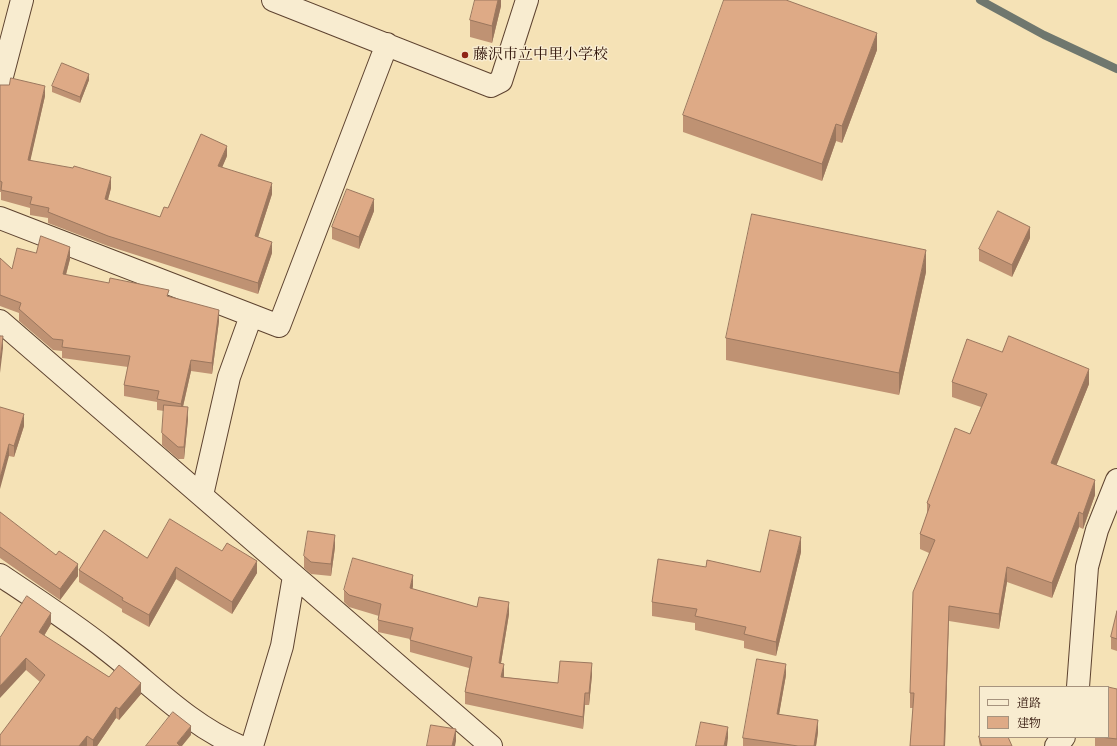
<!DOCTYPE html>
<html>
<head>
<meta charset="utf-8">
<style>
	body { margin:0 }
	#map { position:relative; width:1117px; height:746px; overflow:hidden; background:#f5e2b6; font-family:Alegreya,"Noto Serif JP",serif }
	canvas { display:block }
	.legend { position:absolute; left:979px; top:686px; width:130px; height:52px; box-sizing:border-box; background:#f8ecd0; border:1px solid #a6937e; margin:0; padding:5px 7px; list-style:none; font-size:12px; color:#2b0e04 }
	.legend li { display:flex; align-items:center; gap:8px; height:20px }
	.legend b { width:20px; border:1px solid #a6937e }
</style>
</head>
<body>
<div id="map">
<canvas width="1117" height="746"></canvas>
<ul class="legend">
<li><b style="height:5px;background:#f8ecd0"></b>道路</li>
<li><b style="height:11px;background:#deaa86"></b>建物</li>
</ul>
</div>
<script>
const ctx = document.querySelector('canvas').getContext('2d');
ctx.lineJoin = 'round';
function trace(path, color, width, dash) { ctx.strokeStyle = color; ctx.lineWidth = width; ctx.lineCap = dash ? 'butt' : 'round'; ctx.setLineDash(dash || []); ctx.stroke(path); }
function fill(path, color) { ctx.fillStyle = color; ctx.fill(path, 'evenodd'); }
function label(font, color, halo, rows, align = 'center') {
  ctx.font = font + ' Alegreya,"Noto Serif JP",serif'; ctx.lineWidth = 3; ctx.setLineDash([]); ctx.textBaseline = 'middle'; ctx.strokeStyle = halo; ctx.fillStyle = color; for (const [text, x, y, turn = 0] of rows) {
    ctx.save(); ctx.translate(x, y); ctx.rotate((+turn || 0) * Math.PI / 180); ctx.textAlign = isNaN(turn) ? turn : align; if (halo) ctx.strokeText(text, 0, 0); ctx.fillText(text, 0, 0); ctx.restore();
  }
}
trace(new Path2D(`
	M980,0L1044,35L1117,69`), '#6f776e', 8);
const minor = new Path2D(`
	M273,0L491,86L501,81L527,0
	M0,84L22,0
	M0,218L279,326L387,44
	M0,321L491,746
	M202,495L229,377L251,316
	M0,575C36,599 73,623 107,650C150,683 188,724 239,746
	M1078,687L1087,567L1097,530L1117,480
	M252,746L282,646L294,576
	M1056,746L1064,737`);
trace(minor, '#5e4330', 24);
trace(minor, '#f8ecd0', 22);
fill(new Path2D(`
	M501,0V6L492,43L470,37V20Z
	M877,50L842,143L836,141L822,181L683,132V115Z
	M89,80L80,103L52,92V86Z
	M0,85L45,96L30,160L111,188L108,200L160,217L168,208L227,156L222,167L272,194L258,237L272,253L258,294L108,246L48,223V218L30,215V208L1,200V192H0Z
	M374,211L359,249L332,239V227Z
	M1030,238L1012,277L979,261V249Z
	M36,253L70,259L66,275L169,296L219,321L212,374L191,371L183,407L188,419L184,459H178L162,445V433L164,411L157,410V402L124,396V385L128,367L62,358V351L53,350L19,321V313L0,306V258L12,269Z
	M926,272L899,395L726,360V338Z
	M952,382L1089,384L1056,465L1095,495L1083,529L1079,527L1052,598L1007,582L999,629L949,621L945,746H910L913,708H910V693L929,553L920,549V534L927,514V503L970,434L981,407L952,397Z
	M0,407L24,426L14,457L9,456Z
	M0,512L78,576L60,600L0,558Z
	M335,547L331,576L311,574L304,568V556Z
	M801,552L776,656L744,648V641L695,630V623L652,616V602L706,567L760,572Z
	M147,558L257,573L232,614L176,579L149,627L122,612V609L79,582V570Z
	M413,586L412,589L477,607L509,614L501,663L504,677L558,683L592,675L589,705H585L583,729L465,704V692L469,668L410,652V639L378,632V620L379,616L349,607L344,602V590Z
	M1117,611V651L1111,649V637Z
	M51,624L44,636L109,677L141,694L119,720L116,718L97,746H0L40,682L26,670L0,638Z
	M786,675L779,714L818,732L816,746H743V738Z
	M1117,689V746H1095V737H1108Z
	M979,736L1012,746H980L979,742Z`), '#bf9273');
fill(new Path2D(`
	M498,0H501V6L492,43V26Z
	M877,33V50L842,143V126Z
	M89,74V80L80,103V97Z
	M45,86V96L28,171V160Z
	M836,124V141L822,181V164Z
	M227,146V156L218,177V166Z
	M111,177V188L105,210V199Z
	M272,183V194L255,247V236Z
	M374,199V211L359,249V237Z
	M1030,227V238L1012,277V265Z
	M272,242V253L258,294V283Z
	M70,247V259L63,285V274Z
	M926,250V272L899,395V373Z
	M219,310V321L212,374V363Z
	M3,336V348L0,373V362Z
	M191,360V371L181,415V404Z
	M1089,369V384L1051,479V463Z
	M188,407V419L184,459V447Z
	M24,414V426L14,457V446Z
	M9,444V456L0,489V478Z
	M1095,480V495L1083,529V514Z
	M1079,512V527L1052,598V583Z
	M335,535V547L331,576V564Z
	M801,537V552L776,656V642Z
	M257,561V573L232,614V602Z
	M78,564V576L60,600V589Z
	M176,567V579L149,627V615Z
	M1007,567V582L999,629V614Z
	M413,575V586L410,600V588Z
	M509,602V614L499,675V663Z
	M949,606L945,746H944Z
	M51,613V624L39,644V632Z
	M26,658V670L0,698V686Z
	M592,663V675L589,705V693Z
	M504,664V676L501,689V677Z
	M786,664V675L777,726V714Z
	M141,683V694L119,720V709Z
	M585,693V705L583,729V717Z
	M116,707V718L97,746H93V740Z
	M818,720V732L816,746H814Z
	M191,726V735L182,746H177V743Z
	M728,727V738L727,746H724Z
	M456,729V741L455,746H452Z
	M87,736V746H79Z`), '#9b775e');
const building = new Path2D(`
	M475,0H498L492,26L470,20Z
	M724,0H786L877,33L842,126L836,124L822,164L683,115Z
	M62,63L89,74L80,97L52,86Z
	M11,78L45,86L28,160L73,168L74,166L111,177L105,199L160,217L164,207L168,208L201,134L227,146L218,166L272,183L255,236L272,242L258,283L108,236L48,212L49,208L30,204L32,197L1,190L2,182L0,181V85H9Z
	M347,189L374,199L359,237L332,227Z
	M998,211L1030,227L1012,265L979,249Z
	M752,214L926,250L899,373L726,338Z
	M41,236L70,247L63,274L109,283L110,278L169,290L167,296L219,310L212,363L191,360L181,404L157,399L159,391L124,385L130,356L62,347L63,340L53,339L19,309L21,303L0,295V258L12,269L17,248L36,253Z
	M0,336H3L0,362Z
	M1009,336L1089,369L1051,463L1095,480L1083,514L1079,512L1052,583L1007,567L999,614L949,606L944,746H910L914,693H910L913,592L935,540L920,534L930,505L927,503L955,428L970,434L987,394L952,382L967,339L1002,352Z
	M164,405L188,407L184,447H178L162,433Z
	M0,407L24,414L14,446L9,444L0,478Z
	M0,512L56,555L59,551L78,564L60,589L0,547Z
	M170,519L222,551L227,543L257,561L232,602L176,567L149,615L122,600L123,598L79,570L104,530L147,558Z
	M770,530L801,537L776,642L744,634L746,627L695,616L697,609L652,602L658,559L706,567L707,560L760,572Z
	M308,531L335,535L331,564L311,562L304,556Z
	M353,558L413,575L410,588L477,607L479,597L509,602L499,663L504,664L501,677L558,683L560,661L592,663L589,693H585L583,717L465,692L472,657L410,640L413,628L378,620L381,604L349,595L344,590Z
	M27,596L51,613L39,632L109,677L119,665L141,683L119,709L116,707L93,740L87,736L79,746H0V735L45,675L26,658L0,686V638Z
	M1117,611V639L1111,637Z
	M757,659L786,664L777,714L818,720L814,746H798L743,738Z
	M1108,687L1117,689V739L1100,737H1108Z
	M173,712L191,726L177,743L180,746H146Z
	M701,722L728,727L724,746H696Z
	M431,725L456,729L452,746H427Z
	M979,736H980V737H1008L1012,746H982Z`);
fill(building, '#deaa86');
trace(building, '#9b775e', 1);
for (const [x, y, r, color] of [
	[465,55,4,"#8f2418"]
]) { const dot = new Path2D(); dot.arc(x, y, r, 0, 2 * Math.PI); ctx.fillStyle = color; ctx.fill(dot); trace(dot, '#f8ecd0', 1.5); }
label('15px', '#2b0e04', '#f8ecd0', [
	["藤沢市立中里小学校",473,55]
], 'left');
</script>
</body>
</html>
